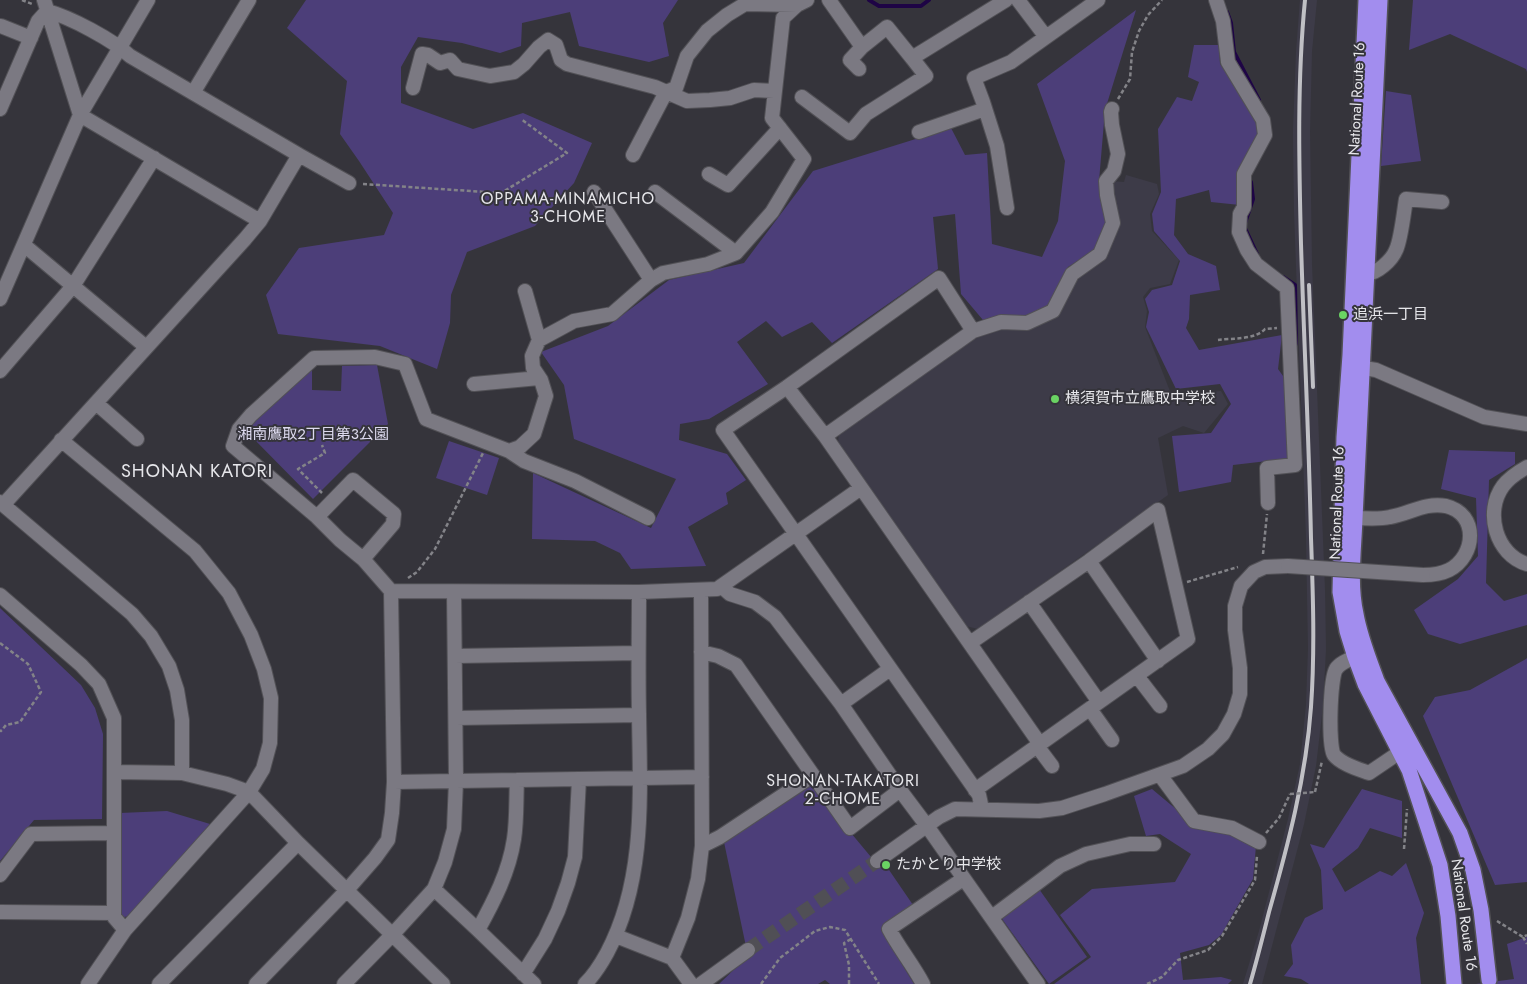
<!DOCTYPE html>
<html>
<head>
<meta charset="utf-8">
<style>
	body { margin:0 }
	canvas { display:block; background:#35343b }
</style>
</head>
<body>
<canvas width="1527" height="984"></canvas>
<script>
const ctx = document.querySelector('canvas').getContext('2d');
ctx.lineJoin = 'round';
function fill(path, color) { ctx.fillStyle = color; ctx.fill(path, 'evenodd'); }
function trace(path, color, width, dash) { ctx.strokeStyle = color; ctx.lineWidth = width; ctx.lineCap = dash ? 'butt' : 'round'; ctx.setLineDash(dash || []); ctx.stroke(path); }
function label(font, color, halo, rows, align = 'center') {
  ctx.font = font + ' Jost,"Noto Sans JP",sans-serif'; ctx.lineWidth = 4; ctx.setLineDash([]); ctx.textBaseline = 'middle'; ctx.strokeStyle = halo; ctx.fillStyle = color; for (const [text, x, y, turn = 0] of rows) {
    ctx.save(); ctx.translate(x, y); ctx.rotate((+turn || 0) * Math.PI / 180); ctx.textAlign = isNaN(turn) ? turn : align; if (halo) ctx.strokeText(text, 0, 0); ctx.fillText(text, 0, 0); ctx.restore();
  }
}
fill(new Path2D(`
	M1300,0H1317L1312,51L1310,132L1312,265L1325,590L1326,649L1323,706L1316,766L1304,824L1262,984H1243L1259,931L1288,819L1300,764L1306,705L1308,649L1306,537L1294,211L1293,131L1296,52Z
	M1126,175L1157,184L1159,194L1150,214L1152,231L1179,260L1170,284L1150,288L1143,297L1147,311L1145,327L1171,394L1182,395L1221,391L1228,404L1204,433L1183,426L1158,438L1168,495L978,629L966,626L838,444L839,432L979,333L1005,326L1028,328L1076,277L1110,181L1124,182Z`), '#3d3b48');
fill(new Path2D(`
	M306,0H678L663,23L669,56L649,62L579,46L570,12L522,23L521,46L500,53L462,43L418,37L401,67V103L473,129L523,113L592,143L574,183L535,226L467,252L451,295L450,323L437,369L380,346L278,334L266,295L299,248L384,235L393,213L359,161L340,134L347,81L287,28Z
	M1413,0H1527V72L1526,69L1450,34L1409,50Z
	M1136,10L1105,110L1099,181L1107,222L1097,249L1068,267L1050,306L1026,316L1003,315L983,320L961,294L955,214L933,217L938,269L832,343L812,322L782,337L766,321L737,342L768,384L709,419L680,424L679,440L727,454L746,480L726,493L728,504L688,527L706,566L631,569L620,553L595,541L532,539L533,473L651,528L676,479L574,439L564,385L541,352L608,326L669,280L744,263L813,171L951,128L965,155L987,153L992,244L1042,257L1058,221L1065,161L1037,84Z
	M1194,45H1219L1220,64L1261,122L1259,139L1240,205L1211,202L1209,190L1176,199L1174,235L1188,254L1216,266L1220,290L1190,295L1189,319L1186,328L1199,350L1282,335L1278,369L1291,387L1293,458L1233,465L1231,482L1179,492L1172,436L1211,433L1231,404L1220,384L1176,389L1146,327L1149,312L1145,299L1152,290L1172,285L1180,261L1154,231L1152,214L1161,192L1158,129L1177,97L1192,101L1199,82L1188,77Z
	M1386,91L1411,95L1421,161L1381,166Z
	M377,365L388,424L313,499L250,435L253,417L312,368V390L341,391L342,366Z
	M449,441L499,458L487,495L436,478Z
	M1449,450L1515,452V464L1489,480L1486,583L1504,601L1527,594V625L1460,644L1428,634L1414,610L1458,579L1478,556L1476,498L1441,489Z
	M0,608L81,685L95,708L103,734L102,819L34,820L0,861Z
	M1527,658V882L1495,885L1423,716L1435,697L1470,690L1526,659Z
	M811,785L876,863L887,867L913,905L881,930L914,984H830L825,980L818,984H719L748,956L724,842Z
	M1152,789L1195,825L1230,833L1256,846L1253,879L1221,935L1209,945L1180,953L1183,980L1221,977L1232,980L1228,984H1054L1091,957L1060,915L1092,889L1175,882L1191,854L1160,834L1146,836L1134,796Z
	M1362,789L1402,801V838L1370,828L1358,848L1332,869L1345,892L1380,871L1392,876L1406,863L1424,913L1416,938L1421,984H1309L1301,979L1284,976L1293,964L1291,945L1305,918L1323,909L1321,870L1310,844L1324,848Z
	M167,811L210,824L131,916L124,917L119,912L120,813Z
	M1039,889L1087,957L1049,984L1000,916Z
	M1527,937V984H1476L1514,979L1507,944Z`), '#4c3e79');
trace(new Path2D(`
	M869,0L879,6H921L929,0
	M1227,12L1231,23L1234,52L1259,100
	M1251,182L1253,199L1244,226L1257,254
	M1283,277L1295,285L1296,344`), '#1e0445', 4);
trace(new Path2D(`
	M748,950L877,861`), '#504f55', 14, [14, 7]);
const minor = new Path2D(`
	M44,0L80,115L260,221
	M829,0L862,47L887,27L912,58
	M1018,0L1046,37
	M1216,0L1223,21L1228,62L1263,120L1265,135L1244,174V207L1240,214L1239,232L1247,250L1256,264L1287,288L1295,465L1267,468L1268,503
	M1,26L31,38
	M859,69L850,60L862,47
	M413,88L422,54L428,55L440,63L450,60L458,69L490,76L514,72L524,64L539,47L548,40L556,45L561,60L567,64L655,87L687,101L710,100L730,98L754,90L774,91
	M193,93L249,0
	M802,97L850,133L866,114L926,76L912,58L1006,0
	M0,109L38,21L47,11C70,17 113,40 130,56L299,155L260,221L245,239L3,505
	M919,132L985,109
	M299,155L349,183
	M633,155L666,92L676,88L687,56L707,31L727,15L745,4L797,5
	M709,174L728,185L780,128
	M594,192L651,280
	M655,192L736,253
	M1007,208L997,146L983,102L974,78L1011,62L1098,0
	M24,245L146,347
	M1366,274C1377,274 1392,260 1396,250C1401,240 1404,211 1406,199L1442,202
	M525,291L539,340
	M0,299L80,115L148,0
	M973,331L939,278L787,387L723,430L979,795L982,809
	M1352,366L1376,370L1484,417L1527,424
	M0,371L73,286L154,158
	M474,384L539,378
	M787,387L825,436L1040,744
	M96,403L137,439
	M825,436L973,331L1001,322L1027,323L1053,311L1072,274L1100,254L1113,223L1107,195L1106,181L1114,171L1118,154L1112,125L1111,112L1112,109
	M61,440L195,551L229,593L251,635L264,669L271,698L270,743L263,769L249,792L125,930L88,984
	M509,451L524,461L575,481L648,518
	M1527,467C1518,472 1509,478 1503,486C1484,512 1496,555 1527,564
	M0,502L132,614L151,636L169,666L177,690L182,720V773
	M317,517L353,480L394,514L393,524L363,559
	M1345,517C1359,518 1376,520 1390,517C1409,514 1425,502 1446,506C1479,514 1476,556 1449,570C1441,574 1432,575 1423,575
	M1089,561L1158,661
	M721,586L730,594L755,602L775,617L841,704L900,790L927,826L1038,984
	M391,591L639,592L717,589L861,488
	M0,595L81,665L99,684L114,718V917L125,930
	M1029,602L1099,702
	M970,643L1089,561L1158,510L1188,639L975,790
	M701,652L718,656L736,665L850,828L900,790
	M455,656L638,653
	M1355,657C1348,660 1340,663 1336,669C1330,679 1328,745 1334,755C1341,764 1358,769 1369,773L1400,752
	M1137,676L1160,706
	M841,704L890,669
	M1090,709L1112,740
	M456,718L639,715
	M1037,746L1052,766
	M114,772L182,773L227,784L249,792L298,843L443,984
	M1160,775L1194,821L1232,828L1259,842
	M394,782L702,777
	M702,846L720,837L812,776
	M877,861L939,817L955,809L1039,811L1062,808L1105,794L1183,766L1208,749L1223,734L1234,714L1240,694V668L1235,630V606L1241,586L1254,572L1265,567L1288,566
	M0,875L31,834L113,833
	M434,889L478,930L534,984
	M0,912L114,913
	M992,917L1060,866L1086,854L1130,844H1154
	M478,930C494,901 509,872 514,839C517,820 516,799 517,780
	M616,936L672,958L691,984
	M672,958L688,918L698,879L702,846L701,590
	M523,974L545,939L558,911L568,883L575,857L579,779
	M159,984L298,843
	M256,984L347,890L375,858L388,840L392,813L394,782L391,591L363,559L340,540L317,517L233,446L239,429L251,415L314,358L375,357L405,364L426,419L509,451L520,447L534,434L546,396L541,380L533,368L532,356L539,340L574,321L612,314L651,280L663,273L708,264L736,253L772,212L804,159L772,118L783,18L797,5L807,0
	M344,984L393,934L434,889L445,862L454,829L456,781L454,592
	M585,984C594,975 601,964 607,953C646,880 640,794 639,714C638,673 639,633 639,592
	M701,984L748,950
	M923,984C913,965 899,948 889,929L963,879`);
const highway = new Path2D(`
	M1366,0L1350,355L1344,437L1340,592L1347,631L1355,657L1365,684L1409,770L1440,865L1448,916L1454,984
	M1380,0L1355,518C1354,549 1349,583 1356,614C1360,637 1369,659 1377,681L1460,833L1473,870L1481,910L1489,980`);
trace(minor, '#525156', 16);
trace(highway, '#525156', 18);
trace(new Path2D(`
	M22,0L32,4
	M1118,99L1130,79L1132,52L1139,31L1148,15L1162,0
	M363,184L501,193L567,153L521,119
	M1218,340C1232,338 1255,340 1265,329L1277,328
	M322,493L298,469L325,453L322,445
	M1263,554L1267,514
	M408,578L417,572L435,549L483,453
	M1187,582L1238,567
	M0,643L28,664L41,692L20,722L6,725L1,731L0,730
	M1315,792L1322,761
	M1266,833L1279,818L1290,794
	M1404,849L1407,809
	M1497,921L1523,937L1527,935
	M1523,937L1527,944
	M761,984L780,958L815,931L830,927L845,930L879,984
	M849,984V965L844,943L851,939
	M1147,984L1162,977L1178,960L1208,950L1222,936L1255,880L1257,856`), '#838388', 2.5, [4, 2.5]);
trace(minor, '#7b7982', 14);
trace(highway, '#a28dee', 15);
trace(new Path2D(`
	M1309,285L1313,387
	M1250,984C1257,960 1263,936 1269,912C1288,845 1306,777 1311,707C1315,651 1313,594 1311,538C1309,440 1304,342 1301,244C1299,163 1297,81 1305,0`), '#c0c0c5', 4);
const minorBridge = new Path2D(`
	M1288,566L1423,575`);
trace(minorBridge, '#525156', 16, []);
trace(new Path2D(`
	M1290,794L1315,792`), '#838388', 2.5, [4, 2.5]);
trace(minorBridge, '#7b7982', 14);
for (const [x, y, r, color] of [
	[1343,315,5,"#6ad363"],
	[1055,399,5,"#6ad363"],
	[886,865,5,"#6ad363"]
]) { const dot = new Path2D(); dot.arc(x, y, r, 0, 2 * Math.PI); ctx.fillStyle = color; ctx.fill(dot); trace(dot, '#35343b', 2); }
label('15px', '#e7e7eb', '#35343b', [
	["National Route 16",1358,99,-87],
	["National Route 16",1338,503,-88],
	["National Route 16",1463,915,82]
]);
label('15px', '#e7e7eb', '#35343b', [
	["追浜一丁目",1353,315],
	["横須賀市立鷹取中学校",1065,399],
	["たかとり中学校",896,865]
], 'left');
label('15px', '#dddaef', '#35343b', [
	["湘南鷹取2丁目第3公園",313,435]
]);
ctx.letterSpacing = '1px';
label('16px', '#e7e7eb', '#35343b', [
	["OPPAMA-MINAMICHO",568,200],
	["3-CHOME",568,218],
	["SHONAN-TAKATORI",843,782],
	["2-CHOME",843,800]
]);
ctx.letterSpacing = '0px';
ctx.letterSpacing = '1px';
label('18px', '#e7e7eb', '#35343b', [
	["SHONAN KATORI",197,473]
]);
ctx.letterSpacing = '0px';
</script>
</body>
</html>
